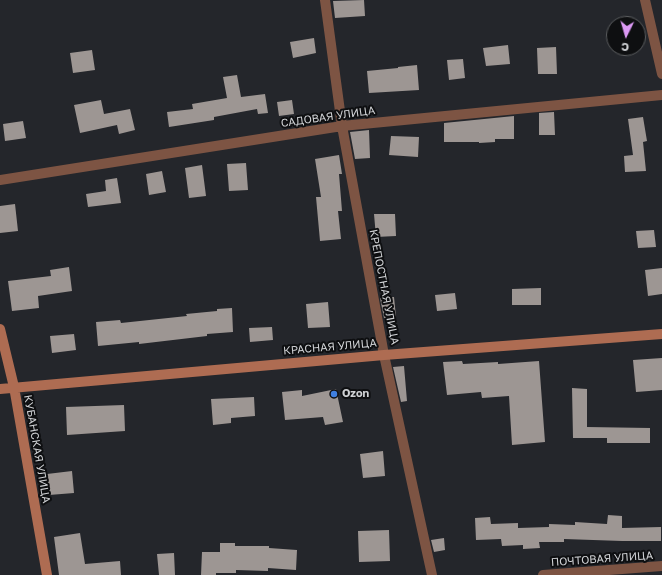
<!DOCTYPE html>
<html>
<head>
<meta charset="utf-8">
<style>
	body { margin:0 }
	#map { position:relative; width:662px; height:575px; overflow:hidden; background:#24262b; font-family:"Golos Text",sans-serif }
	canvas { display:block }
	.north { position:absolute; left:606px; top:16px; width:40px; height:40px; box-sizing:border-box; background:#0e0f11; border:1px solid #5b5d5f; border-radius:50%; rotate:185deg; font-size:11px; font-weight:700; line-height:16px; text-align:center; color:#cfd1d4 }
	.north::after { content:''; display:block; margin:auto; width:14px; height:18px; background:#dc99f5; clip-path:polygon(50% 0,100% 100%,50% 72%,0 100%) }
</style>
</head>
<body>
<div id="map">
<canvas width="662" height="575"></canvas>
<div class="north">С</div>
</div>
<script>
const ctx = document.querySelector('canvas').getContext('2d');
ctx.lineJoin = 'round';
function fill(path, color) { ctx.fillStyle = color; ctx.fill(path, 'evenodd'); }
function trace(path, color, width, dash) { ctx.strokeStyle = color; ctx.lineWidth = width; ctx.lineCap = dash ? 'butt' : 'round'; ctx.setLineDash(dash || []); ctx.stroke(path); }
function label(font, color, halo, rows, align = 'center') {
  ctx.font = font + ' "Golos Text",sans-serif'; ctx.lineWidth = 4; ctx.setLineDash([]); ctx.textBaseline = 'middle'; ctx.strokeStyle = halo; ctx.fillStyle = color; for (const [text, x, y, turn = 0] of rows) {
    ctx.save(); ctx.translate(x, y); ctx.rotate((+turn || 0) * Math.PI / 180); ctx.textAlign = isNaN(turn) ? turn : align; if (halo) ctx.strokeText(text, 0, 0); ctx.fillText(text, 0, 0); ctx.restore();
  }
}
fill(new Path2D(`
	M364,0L365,16L335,18L333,1Z
	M314,38L316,53L293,58L290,42Z
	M508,45L510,64L486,66L483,48Z
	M556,47L557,74H538L537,48Z
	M92,50L95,70L73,73L70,53Z
	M463,59L465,78L449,80L447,60Z
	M417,65L419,90L369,93L367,71L398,68V67Z
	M237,75L241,97L265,94L268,113L258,114L257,109L214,117V120L169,127L167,112L193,109L192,104L227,98L223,77Z
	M101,100L104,114L130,109L135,130L119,134L117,125L80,133L74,105Z
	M292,100L294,114L279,116L277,102Z
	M554,112L555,135H539V113Z
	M514,116V139H495V142L479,143V142H444V123Z
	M643,117L647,141L643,142L646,171L625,172L624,156L633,155L628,119Z
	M23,121L26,138L5,141L3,124Z
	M369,130L370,158L355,159L350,132Z
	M391,136L419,137L418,157L389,155Z
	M339,155L342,174H339L342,211H338L341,239L320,241L316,197H321L315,159Z
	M246,163L248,190L229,191L227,164Z
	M202,165L206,196L189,198L185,168Z
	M162,171L166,192L149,195L146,174Z
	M117,178L121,203L88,207L86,194L106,191L105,180Z
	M15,204L18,231L0,233V206Z
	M374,214H395L396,236L376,237Z
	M654,230L656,247L638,248L636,231Z
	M69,267L72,291L38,296L39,308L12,311L8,281L51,276L50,270Z
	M662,268V294L648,296L645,270Z
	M541,288V305H512V289Z
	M455,293L457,309L437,311L435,295Z
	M394,297L396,317L384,318L380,298Z
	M328,302L330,327L308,328L306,304Z
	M232,308L233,332L207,334V336L139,344V342L98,346L96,322L120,320L121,323L187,316L186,314L217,311V309Z
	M272,327L273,340L250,342L249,328Z
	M74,334L76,350L52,353L50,336Z
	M662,358V390L636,392L633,360Z
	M462,361L463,364L498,362V364L539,361L545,442L512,445L509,396L482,398L481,392L447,395L443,362Z
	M404,366L407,401L401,402L393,367Z
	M572,388L587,389V427L650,428V443H607V438H573Z
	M336,389L343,422L325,425L323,417L285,420L282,392L302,390V396Z
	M254,397L255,416L231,418V423L213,425L211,399Z
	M124,405L125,431L67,435L66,407Z
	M383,451L385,476L363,478L360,454Z
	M72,471L74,493L49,495L47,474Z
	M608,515L622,516V528L661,527V541H622L564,539V542H539L540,548L523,549V545L502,546L501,539L476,540L475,518L490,517L491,524L518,523V528L549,527V524L575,525V522L607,524Z
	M389,530L390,561L359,562L358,531Z
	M80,533L85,564L120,561L121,575H59L54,537Z
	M444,538L445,550L434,552L431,540Z
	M220,543H235V546H269V548L297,550L296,570L268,568V571L236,570V573H216V575H201L202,552H220Z
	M174,553L175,575H159L157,554Z`), '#9d9693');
trace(new Path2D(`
	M325,0L342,126L384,355L432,575
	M645,0L662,74
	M0,180L342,126L662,95
	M543,575L662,566`), '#7d5443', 10);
trace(new Path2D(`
	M0,329L14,387L47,575
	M0,389L384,355L662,334`), '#ae6c52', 10);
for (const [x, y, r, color] of [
	[334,394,4,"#3f7fe0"]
]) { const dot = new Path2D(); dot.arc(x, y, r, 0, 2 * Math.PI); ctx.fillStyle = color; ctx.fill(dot); trace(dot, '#0e0f11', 1.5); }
label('11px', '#cfd1d4', '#0e0f11', [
	["САДОВАЯ УЛИЦА",328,117,-8],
	["КРЕПОСТНАЯ УЛИЦА",384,287,79],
	["КРАСНАЯ УЛИЦА",330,347,-5],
	["КУБАНСКАЯ УЛИЦА",37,449,80],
	["ПОЧТОВАЯ УЛИЦА",602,559,-4]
]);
label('bold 11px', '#cfd1d4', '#0e0f11', [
	["Ozon",342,394]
], 'left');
</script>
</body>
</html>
